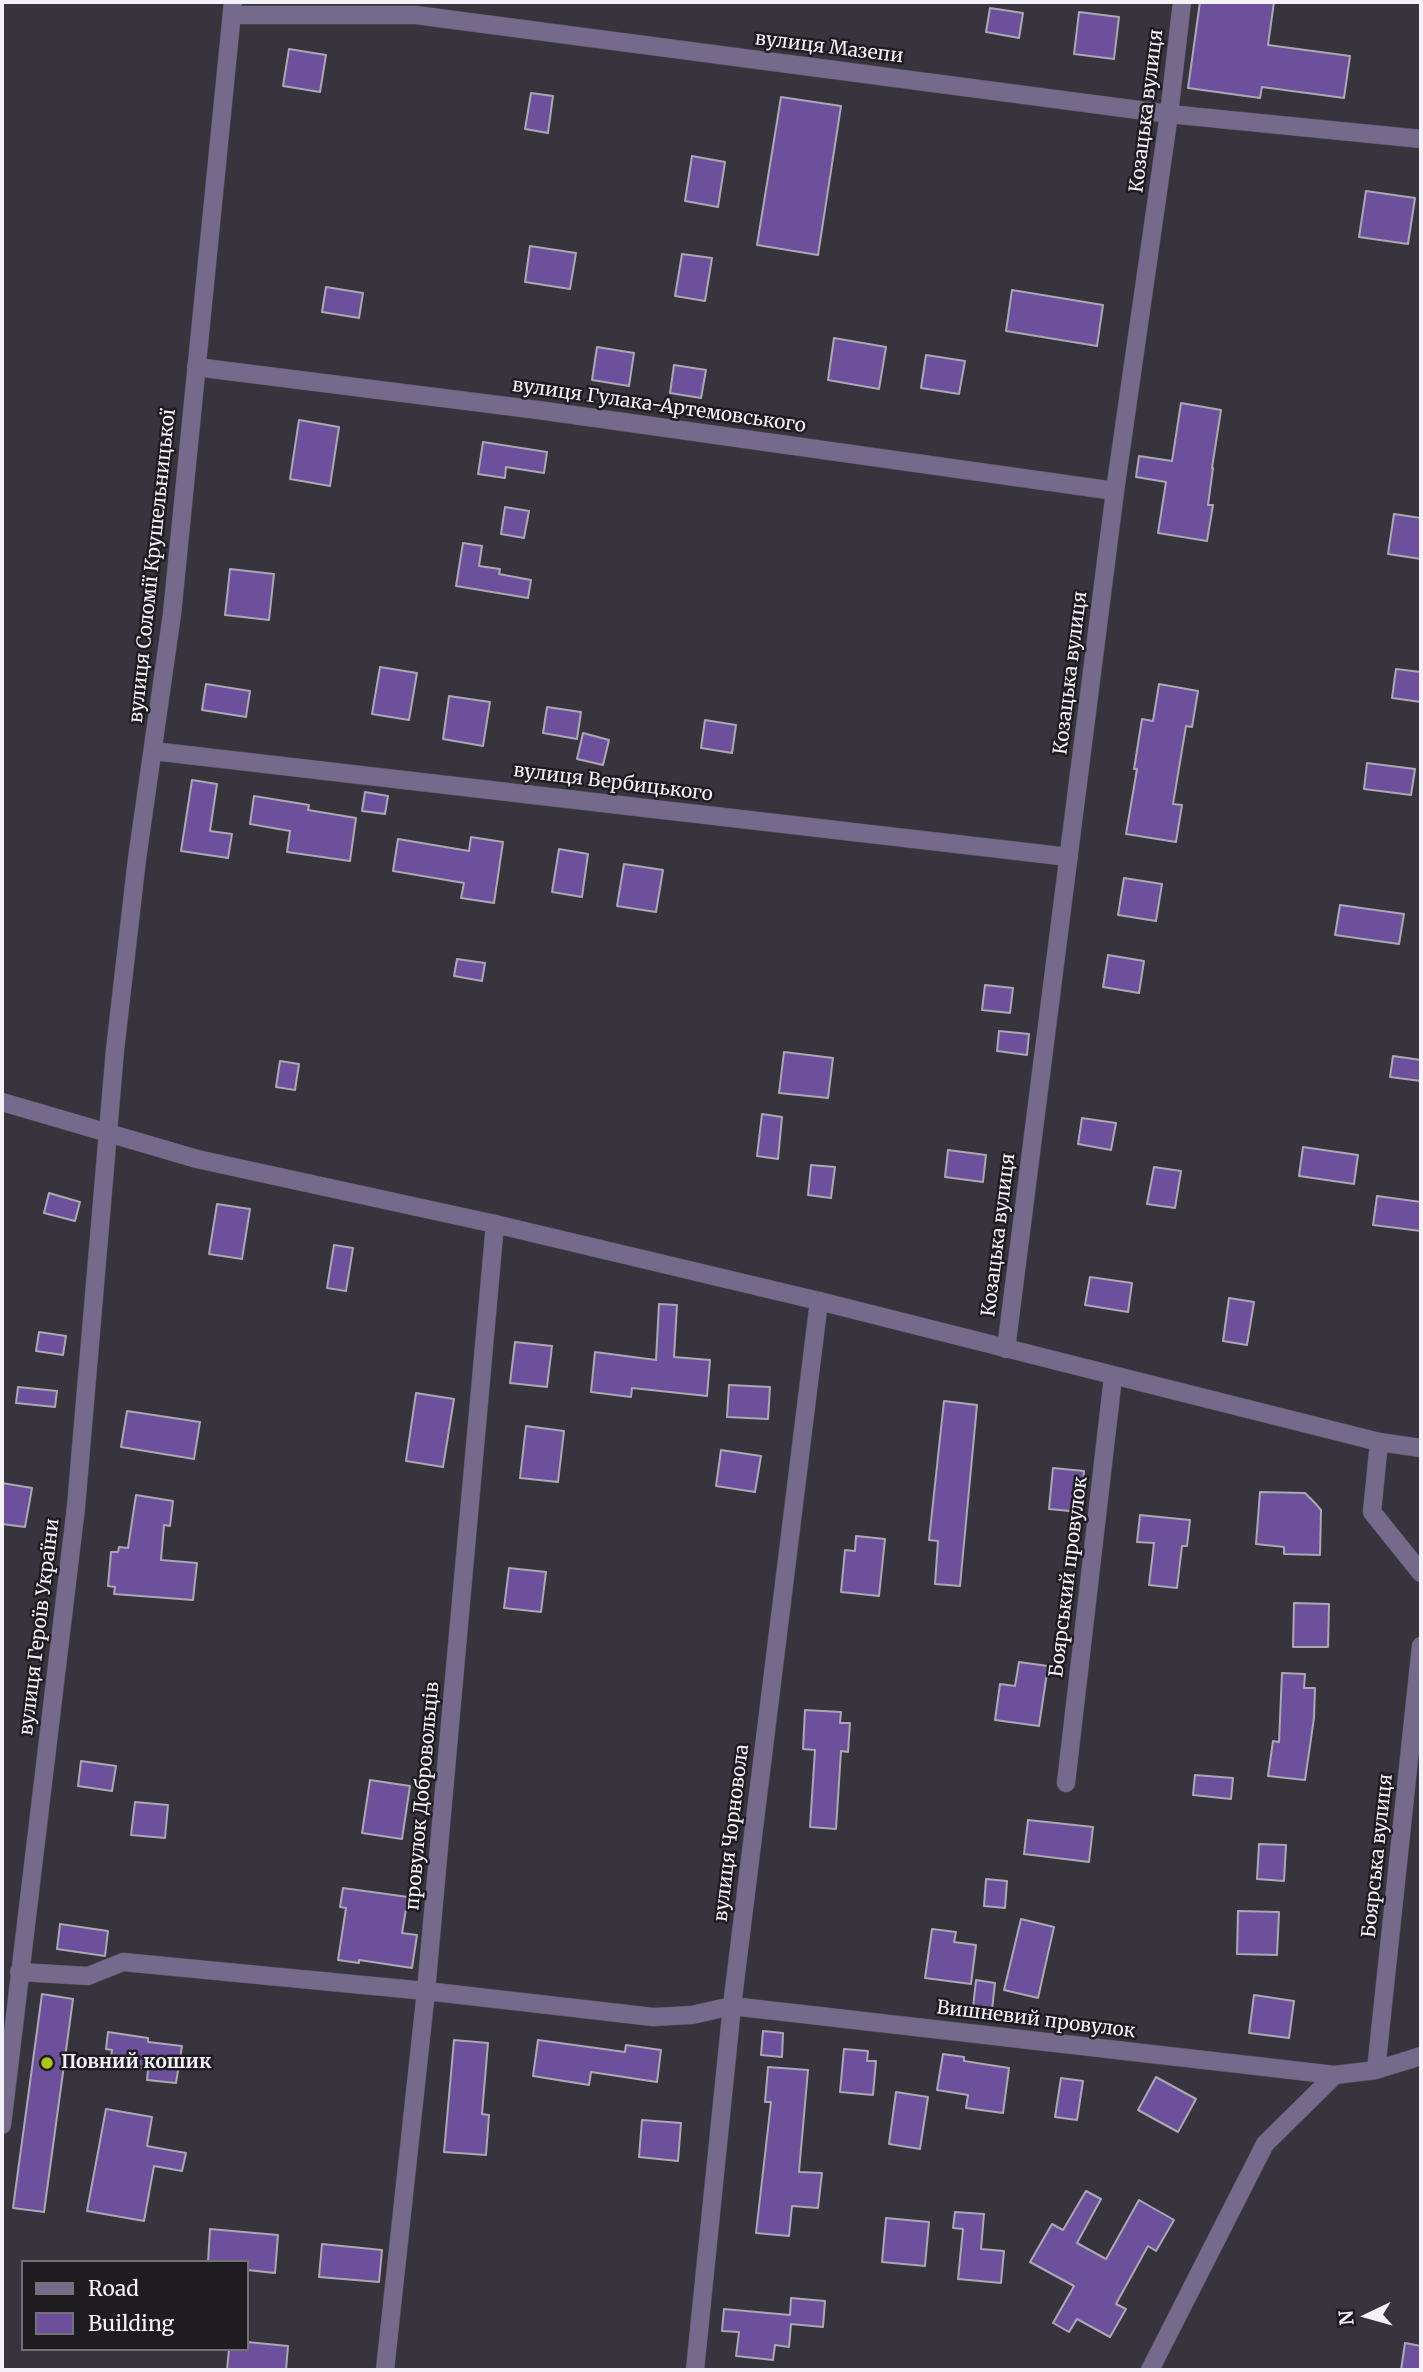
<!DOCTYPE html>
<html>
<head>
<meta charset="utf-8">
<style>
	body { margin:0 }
	#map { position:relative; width:1423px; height:2372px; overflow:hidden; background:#37343d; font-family:Merriweather,serif }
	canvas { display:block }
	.frame { position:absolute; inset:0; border:4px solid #f4f2f8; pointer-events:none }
	.legend { position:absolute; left:21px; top:2260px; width:228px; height:91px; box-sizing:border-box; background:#1e1c21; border:2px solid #747277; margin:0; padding:9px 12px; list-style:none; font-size:21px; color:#f4f2f8 }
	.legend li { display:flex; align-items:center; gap:14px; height:35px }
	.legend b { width:35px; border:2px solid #747277 }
	.north { position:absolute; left:1332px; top:2281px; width:70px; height:70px; -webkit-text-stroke:5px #1e1c21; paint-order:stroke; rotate:265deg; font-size:19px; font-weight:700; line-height:28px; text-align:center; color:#f4f2f8 }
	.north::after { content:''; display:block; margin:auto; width:24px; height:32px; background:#f4f2f8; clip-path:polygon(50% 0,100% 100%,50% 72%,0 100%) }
</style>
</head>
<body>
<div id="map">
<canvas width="1423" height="2372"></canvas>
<div class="frame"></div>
<ul class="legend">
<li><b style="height:9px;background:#756a8c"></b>Road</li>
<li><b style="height:19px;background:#6c509b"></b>Building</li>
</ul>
<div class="north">N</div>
</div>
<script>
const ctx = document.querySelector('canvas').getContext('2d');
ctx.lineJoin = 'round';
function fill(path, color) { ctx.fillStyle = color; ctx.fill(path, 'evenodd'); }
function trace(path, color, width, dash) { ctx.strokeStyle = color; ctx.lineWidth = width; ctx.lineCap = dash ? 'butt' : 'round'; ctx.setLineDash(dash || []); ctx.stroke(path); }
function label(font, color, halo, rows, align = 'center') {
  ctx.font = font + ' Merriweather,serif'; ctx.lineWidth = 5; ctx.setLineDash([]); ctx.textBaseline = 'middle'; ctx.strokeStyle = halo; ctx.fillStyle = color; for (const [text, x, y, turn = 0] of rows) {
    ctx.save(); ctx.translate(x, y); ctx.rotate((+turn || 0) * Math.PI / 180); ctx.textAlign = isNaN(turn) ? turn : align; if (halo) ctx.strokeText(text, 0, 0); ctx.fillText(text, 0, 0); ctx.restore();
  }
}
const building = new Path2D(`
	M1200,2H1274L1268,45L1350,56L1344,98L1262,87L1260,98L1188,88Z
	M990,8L1023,13L1019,38L986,32Z
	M1079,12L1119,17L1114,59L1074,54Z
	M289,49L326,55L320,92L283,86Z
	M531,93L553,96L548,133L525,129Z
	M781,97L841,106L818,255L757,245Z
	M692,156L725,162L718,207L685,201Z
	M1366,191L1415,198L1408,244L1359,237Z
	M530,246L576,253L570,289L525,282Z
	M682,254L712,258L705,301L675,296Z
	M326,287L363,293L359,318L322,312Z
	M1012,290L1103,305L1097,346L1006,331Z
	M834,338L886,347L879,389L828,380Z
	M597,347L634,353L629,386L592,380Z
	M926,355L965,361L959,394L921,388Z
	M674,365L706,370L701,398L670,393Z
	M1181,403L1221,410L1212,468H1213L1208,505H1213L1207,541L1158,533L1166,482L1136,477L1139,456L1172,461Z
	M299,420L339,427L330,486L290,479Z
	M483,442L547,452L544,473L506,467L505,478L478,474Z
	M505,507L529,511L524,538L501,534Z
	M1394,514L1421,518V559L1388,554Z
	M463,543L482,546L479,566L500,569L499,574L531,580L528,598L456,586Z
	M230,569L274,574L269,620L225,615Z
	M380,667L417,673L409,720L372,714Z
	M1396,669L1421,672V702L1392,698Z
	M206,684L250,691L246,717L202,710Z
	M1159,684L1198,691L1192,727L1186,726L1173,804L1182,805L1176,842L1126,834L1137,769H1134L1142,719L1153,721Z
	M449,696L490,702L483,746L443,739Z
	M547,707L581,712L577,739L543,733Z
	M705,720L736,725L732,753L701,748Z
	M583,733L609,740L603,765L577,759Z
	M1367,763L1415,769L1411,795L1364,789Z
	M192,780L217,784L210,831L232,834L228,858L181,851Z
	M365,792L388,796L385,814L362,811Z
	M254,796L309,805L308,810L356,818L350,861L287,852L290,831L250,824Z
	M471,837L503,842L494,903L461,898L464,883L393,871L398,839L469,851Z
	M559,849L588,854L582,897L552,892Z
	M624,864L663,870L656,912L617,906Z
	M1124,878L1162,884L1156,921L1118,915Z
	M1340,905L1404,914L1399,944L1335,935Z
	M1108,955L1144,961L1139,993L1103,987Z
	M457,959L485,963L482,981L454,976Z
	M985,985L1013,988L1010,1013L982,1010Z
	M999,1031L1029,1034L1027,1055L997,1051Z
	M784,1052L833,1058L828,1098L779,1093Z
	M1393,1056L1421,1060V1081L1390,1077Z
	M280,1061L299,1064L295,1090L276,1087Z
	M762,1114L782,1117L778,1159L757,1156Z
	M1082,1118L1116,1123L1111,1150L1078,1144Z
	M1303,1147L1358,1155L1354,1184L1299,1176Z
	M948,1150L986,1155L983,1182L945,1177Z
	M811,1165L835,1167L831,1198L808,1195Z
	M1154,1167L1181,1171L1175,1208L1147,1204Z
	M49,1193L80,1202L75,1221L44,1213Z
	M1377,1196L1421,1202V1231L1373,1225Z
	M217,1204L250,1209L242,1259L209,1254Z
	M334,1245L353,1248L346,1291L327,1288Z
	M1090,1277L1132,1283L1128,1312L1085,1305Z
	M1229,1298L1254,1302L1247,1345L1223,1341Z
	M659,1304L677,1305L674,1357L710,1360L707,1396L632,1388L631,1397L591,1392L595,1352L656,1360Z
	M39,1332L66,1336L63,1355L36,1351Z
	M515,1342L552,1346L547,1387L510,1383Z
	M729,1385L770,1387L768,1419L727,1417Z
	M18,1387L57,1391L55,1407L16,1403Z
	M416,1393L454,1399L443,1467L406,1461Z
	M944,1401L977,1405L960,1586L935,1584L938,1541L929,1540Z
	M127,1411L200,1422L194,1459L121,1447Z
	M526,1426L564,1431L558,1482L520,1478Z
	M721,1450L761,1456L755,1492L716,1486Z
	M1053,1468L1084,1471L1080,1512L1049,1509Z
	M2,1483L32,1488L25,1527L2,1524Z
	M1260,1492L1305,1493L1315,1503L1321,1510L1320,1555L1284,1554V1547L1256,1544Z
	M136,1495L173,1501L170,1526L164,1525L161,1560L197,1563L193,1600L114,1594L115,1587L108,1586L111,1552H118L119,1547L128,1548Z
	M1140,1515L1190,1520L1187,1546H1182L1177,1588L1149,1585L1154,1543L1137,1542Z
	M856,1536L885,1539L879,1596L841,1592L845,1550L855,1551Z
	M509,1568L546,1572L541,1612L504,1608Z
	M1294,1603L1329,1604L1328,1647H1293Z
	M1019,1662L1048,1666L1039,1726L995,1720L1000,1684L1015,1686Z
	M1282,1673L1305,1674L1304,1688H1315L1314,1718L1305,1780L1268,1776L1273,1741L1279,1742Z
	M805,1710L841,1712L840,1723H850L848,1752L841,1751L836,1829L810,1827L815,1750L803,1749Z
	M81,1761L116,1766L112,1791L78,1786Z
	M1195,1775L1233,1778L1231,1799L1193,1795Z
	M370,1780L410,1786L402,1839L362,1833Z
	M135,1802L168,1805L165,1838L131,1835Z
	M1028,1820L1093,1827L1089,1862L1024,1854Z
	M1259,1844L1286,1845L1284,1881L1257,1879Z
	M986,1879L1007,1881L1005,1908L984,1906Z
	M343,1888L408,1897L402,1933L417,1935L412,1968L359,1960V1963L338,1960L346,1908L340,1907Z
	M1238,1911L1279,1912L1277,1955L1237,1954Z
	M1021,1919L1054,1927L1038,1998L1004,1990Z
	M60,1924L108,1931L105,1956L57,1949Z
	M932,1929L956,1932L954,1942L976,1945L971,1984L925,1978Z
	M976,1980L995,1983L992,2010L973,2008Z
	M42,1994L73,1999L44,2212L13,2208Z
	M1254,1995L1294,2001L1289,2038L1249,2033Z
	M763,2031L783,2033L782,2057L761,2055Z
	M108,2032L148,2038V2042L182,2046L176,2083L147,2080L148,2069L110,2064L112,2050L106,2049Z
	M454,2040L488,2043L482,2114L489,2115L486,2155L444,2152Z
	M538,2040L625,2052L626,2045L661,2050L657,2082L591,2072L589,2085L533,2076Z
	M844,2049L868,2051L867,2061H876L873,2095L840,2092Z
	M943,2054L964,2057V2061L1009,2068L1003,2113L966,2108L968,2095L937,2090Z
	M768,2067L808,2070L799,2172L822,2173L818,2208L792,2206L789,2236L756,2233L771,2102H765Z
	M1156,2077L1196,2099L1178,2132L1138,2110Z
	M1061,2078L1083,2081L1077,2120L1055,2117Z
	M896,2092L928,2097L920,2149L889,2144Z
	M106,2109L152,2117L147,2146L186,2153L182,2171L154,2166L144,2221L87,2211Z
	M642,2120L681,2123L678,2161L639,2157Z
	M1086,2191L1101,2199L1077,2243L1106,2259L1139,2200L1174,2220L1156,2251L1148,2246L1116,2304L1126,2309L1110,2337L1077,2319L1069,2332L1053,2323L1074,2286L1030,2262L1052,2224L1063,2230Z
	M955,2212L984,2214L981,2249L1004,2251L1001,2283L958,2279L963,2229L953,2228Z
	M886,2218L929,2222L925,2266L882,2262Z
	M210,2229L278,2235L275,2273L247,2270V2262H208Z
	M322,2244L382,2250L379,2282L319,2277Z
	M791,2298L825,2301L823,2327L791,2324L789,2347L775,2345L773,2360L736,2356L739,2332L722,2331L724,2309L790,2315Z
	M247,2342L288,2346L286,2370H227L229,2349H247Z
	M1405,2343L1421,2346V2370H1401Z`);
fill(building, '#6c509b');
trace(building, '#aca8b3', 2);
const minor = new Path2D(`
	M232,15H416L1169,114L1421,139
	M196,367L538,410L1115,491
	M153,751L1069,857
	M1006,1349L1115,491L1169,114L1182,2
	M1379,1442L1372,1512L1421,1573
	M1066,1783L1113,1377
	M19,1972L88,1976L123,1962L426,1991L653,2017L692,2015L732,2006L1335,2075L1376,2070L1421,2056
	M1376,2070L1421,1646
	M2,2125L76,1507L115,1050L137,859L172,614L233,2
	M385,2370L426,1991L495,1224
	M695,2370L732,2006L819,1301
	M1150,2370L1265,2144L1335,2075`);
const tertiary = new Path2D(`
	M2,1102L197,1159L495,1224L819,1301L1379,1442L1421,1448`);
trace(minor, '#55525b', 19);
trace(tertiary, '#55525b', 19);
trace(minor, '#756a8c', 18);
trace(tertiary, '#756a8c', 18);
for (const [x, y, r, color] of [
	[47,2063,7,"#abc615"]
]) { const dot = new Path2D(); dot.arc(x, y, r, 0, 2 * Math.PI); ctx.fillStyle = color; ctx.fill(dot); trace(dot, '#1e1c21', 2.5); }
label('19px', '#f4f2f8', '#1e1c21', [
	["вулиця Мазепи",829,48,7],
	["Козацька вулиця",1147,111,-83],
	["вулиця Гулака-Артемовського",659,406,8],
	["вулиця Соломії Крушельницької",153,566,-84],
	["Козацька вулиця",1071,673,-83],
	["вулиця Вербицького",613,783,7],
	["Козацька вулиця",999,1235,-83],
	["Боярський провулок",1069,1577,-83],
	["вулиця Героїв України",40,1627,-83],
	["провулок Добровольців",423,1796,-85],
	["вулиця Чорновола",732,1833,-83],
	["Боярська вулиця",1378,1856,-84],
	["Вишневий провулок",1036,2020,7]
]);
label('bold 19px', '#f4f2f8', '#1e1c21', [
	["Повний кошик",61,2063]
], 'left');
</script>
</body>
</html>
